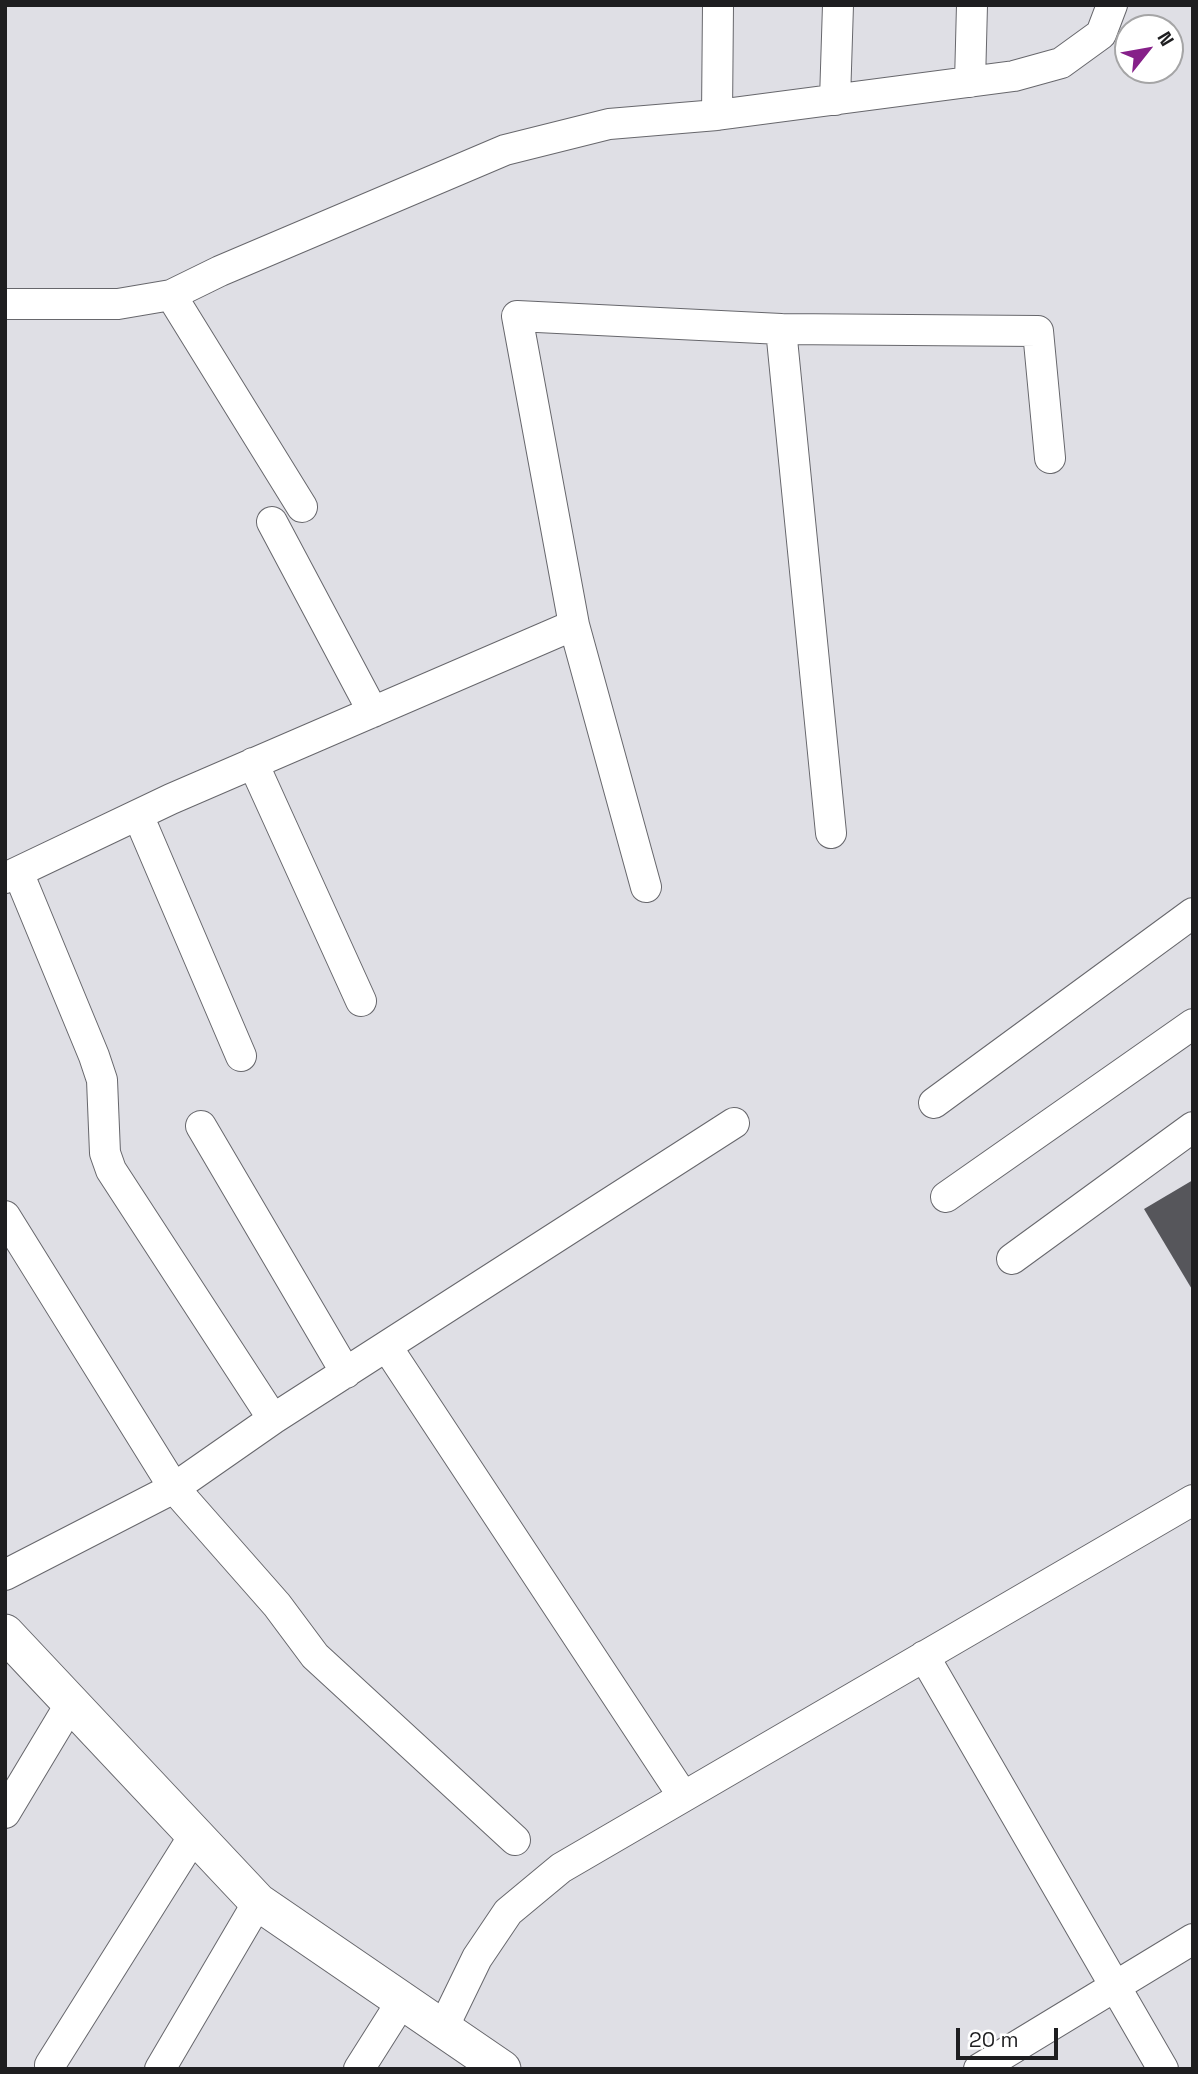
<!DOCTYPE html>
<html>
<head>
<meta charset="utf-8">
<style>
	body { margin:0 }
	#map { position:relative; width:1198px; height:2074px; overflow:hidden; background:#dfdfe5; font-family:"Space Grotesk",sans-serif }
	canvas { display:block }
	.frame { position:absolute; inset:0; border:7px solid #1e1e20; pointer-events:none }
	.north { position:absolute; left:1114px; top:14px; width:70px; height:70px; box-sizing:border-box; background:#fff; border:2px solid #a5a5a6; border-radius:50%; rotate:59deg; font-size:19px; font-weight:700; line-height:28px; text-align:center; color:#1e1e20 }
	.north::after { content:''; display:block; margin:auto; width:24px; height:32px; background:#862089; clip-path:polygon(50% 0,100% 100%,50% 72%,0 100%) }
	.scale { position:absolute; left:956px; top:2028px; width:102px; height:32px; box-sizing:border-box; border:4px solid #1e1e20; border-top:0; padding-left:9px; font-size:21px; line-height:24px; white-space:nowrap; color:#1e1e20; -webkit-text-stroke:5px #fff; paint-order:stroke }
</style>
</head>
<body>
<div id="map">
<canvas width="1198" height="2074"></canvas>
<div class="frame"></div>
<div class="north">N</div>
<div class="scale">20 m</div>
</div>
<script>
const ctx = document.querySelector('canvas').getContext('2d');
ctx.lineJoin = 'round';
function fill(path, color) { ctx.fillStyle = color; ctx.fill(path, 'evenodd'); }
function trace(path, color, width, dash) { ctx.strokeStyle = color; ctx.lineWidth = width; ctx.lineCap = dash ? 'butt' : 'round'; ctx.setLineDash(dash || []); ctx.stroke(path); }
fill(new Path2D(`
	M1193,1180V1291L1144,1209Z`), '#56565b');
const minor = new Path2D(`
	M970,82L972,5
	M835,100L838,5
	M717,115L718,5
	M171,295L302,507
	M5,304H118L171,295L220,271L505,150L609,124L717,115L1014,76L1061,63L1101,34L1112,5
	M781,329L1038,331L1050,458
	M272,522L373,712
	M253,763L361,1001
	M138,815L241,1056
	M18,872L94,1056L102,1080L105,1153L111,1170L273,1419
	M5,878L171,799L574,625
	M646,887L574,625L517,316L781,329L831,833
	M934,1103L1193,913
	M201,1126L346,1373
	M946,1197L1193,1024
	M5,1216L174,1488L277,1605L315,1656L515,1840
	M1012,1259L1193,1127
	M387,1347L683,1796
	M5,1575L174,1488L273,1419L734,1123
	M924,1656L1163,2069
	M5,1813L71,1703
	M443,2028L477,1958L508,1912L561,1868L1193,1500
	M50,2065L195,1834
	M160,2069L258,1902
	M359,2069L402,2001
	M979,2069L1193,1939`);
const tertiary = new Path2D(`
	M5,1633L258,1902L502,2069`);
trace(minor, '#67676c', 32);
trace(tertiary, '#67676c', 39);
trace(minor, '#fff', 30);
trace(tertiary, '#fff', 37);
</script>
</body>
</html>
